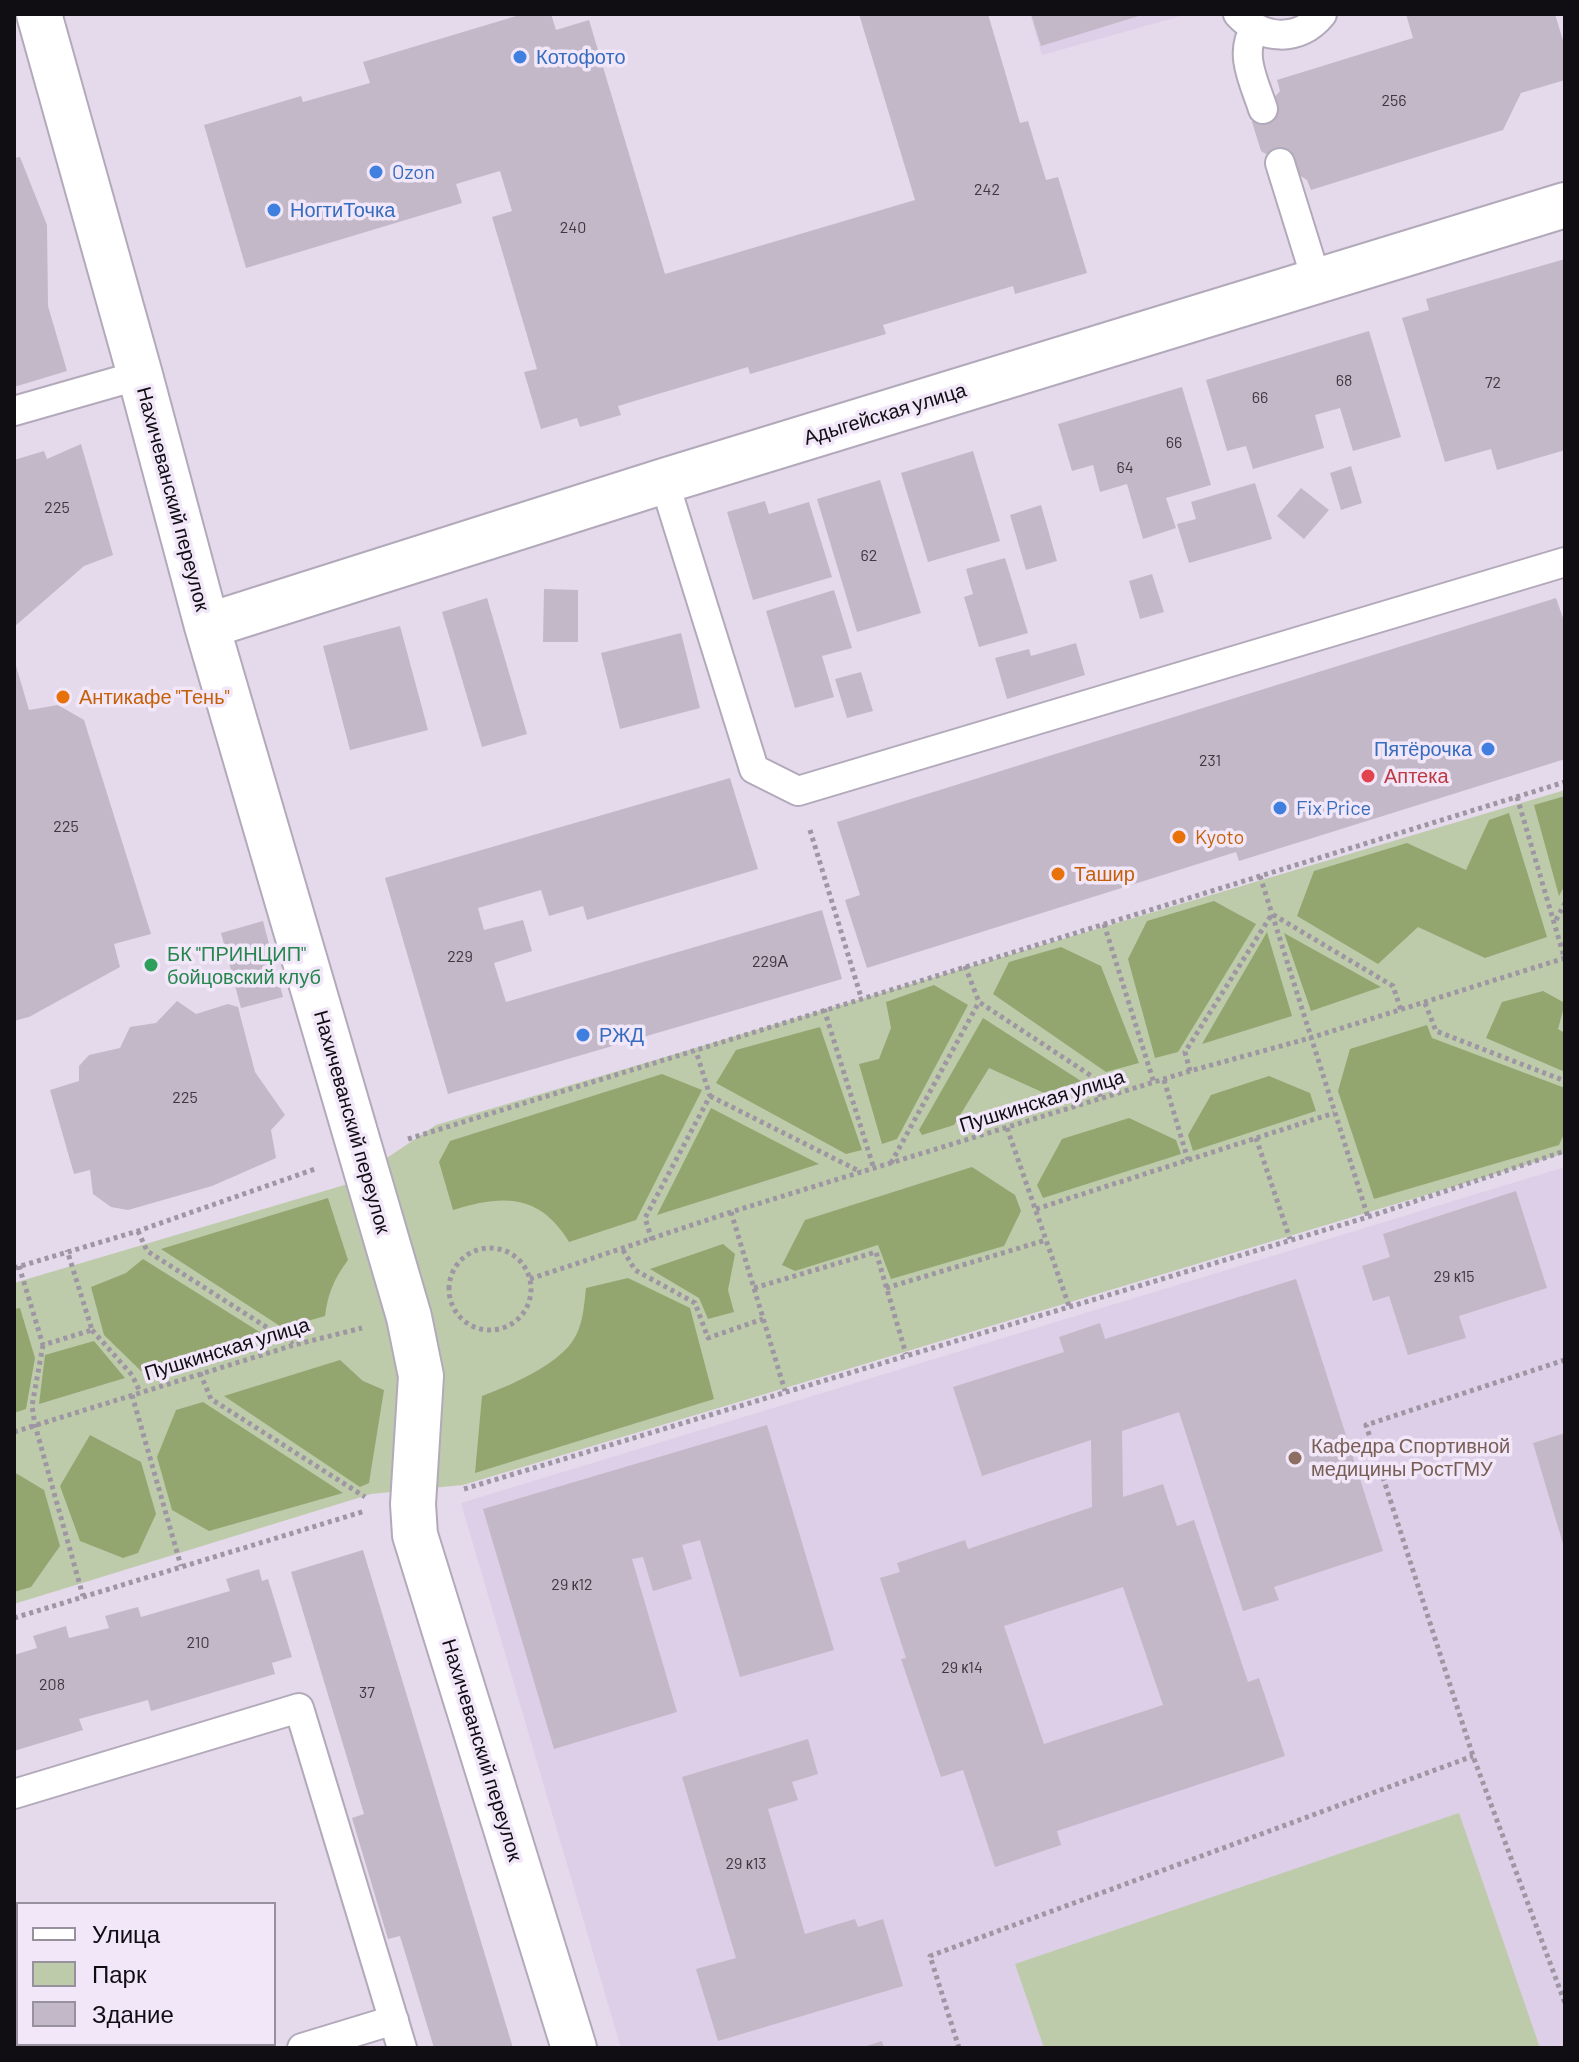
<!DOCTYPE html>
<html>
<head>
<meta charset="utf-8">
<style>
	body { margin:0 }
	#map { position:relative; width:1579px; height:2062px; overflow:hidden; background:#e4daeb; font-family:Barlow,sans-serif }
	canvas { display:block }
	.frame { position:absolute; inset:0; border:16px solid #100d13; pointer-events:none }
	.legend { position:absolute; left:16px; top:1902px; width:260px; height:144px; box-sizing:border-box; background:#f1e7f9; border:2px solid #97909d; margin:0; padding:10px 14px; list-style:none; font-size:24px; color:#100d13 }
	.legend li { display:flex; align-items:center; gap:16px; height:40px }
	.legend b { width:40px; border:2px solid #97909d }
</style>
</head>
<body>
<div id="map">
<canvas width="1579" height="2062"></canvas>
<div class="frame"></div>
<ul class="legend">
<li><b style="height:10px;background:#fff"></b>Улица</li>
<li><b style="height:22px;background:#becbaa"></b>Парк</li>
<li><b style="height:22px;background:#c3b8c8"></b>Здание</li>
</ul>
</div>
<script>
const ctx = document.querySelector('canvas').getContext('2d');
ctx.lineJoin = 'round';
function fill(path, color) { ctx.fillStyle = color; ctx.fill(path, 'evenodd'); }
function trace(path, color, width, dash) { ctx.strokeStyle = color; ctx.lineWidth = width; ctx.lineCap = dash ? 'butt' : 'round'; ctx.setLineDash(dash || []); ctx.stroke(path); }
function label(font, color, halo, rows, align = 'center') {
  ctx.font = font + ' Barlow,sans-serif'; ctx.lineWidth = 7; ctx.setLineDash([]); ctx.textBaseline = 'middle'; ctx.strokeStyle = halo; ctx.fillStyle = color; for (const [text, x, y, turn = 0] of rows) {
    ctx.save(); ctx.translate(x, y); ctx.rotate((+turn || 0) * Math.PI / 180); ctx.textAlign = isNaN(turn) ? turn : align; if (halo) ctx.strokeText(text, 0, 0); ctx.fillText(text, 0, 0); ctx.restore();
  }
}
fill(new Path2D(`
	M1030,14H1188L1042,55Z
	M1565,1167V2048H621L461,1503Z`), '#dccfe7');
fill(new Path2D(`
	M1565,790V1153L463,1485L371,1494L14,1604V1283L348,1184L436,1125Z
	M1459,1813L1540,2048H1044L1015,1964Z`), '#becbaa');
fill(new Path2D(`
	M1565,796V885L1559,896L1534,805Z
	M1509,813L1547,937L1485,958L1418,927L1378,964L1297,916L1314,871L1407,843L1466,870L1489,820Z
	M1214,901L1256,924L1178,1052L1155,1058L1128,959L1147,921Z
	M1267,932L1292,1016L1202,1044Z
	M1284,933L1381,987L1311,1011Z
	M1061,947L1101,966L1139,1063L1106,1072L993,994L1009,962Z
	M934,985L968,1005L897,1139L882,1144L859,1064L879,1059L891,1028L886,1002Z
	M1543,991L1565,1003L1558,1029L1565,1033V1072L1486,1038L1502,1002Z
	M983,1018L1081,1081L1044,1093L989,1068L954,1125L922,1135L919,1130Z
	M1427,1025L1432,1038L1565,1088V1132L1559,1145L1374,1199L1338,1091L1350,1049Z
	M820,1027L862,1150L846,1154L716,1083L736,1050Z
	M662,1074L702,1090L636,1220L569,1242C539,1193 503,1195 453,1210L439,1162L450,1141Z
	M1269,1076L1310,1093L1316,1111L1193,1151L1188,1135L1211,1095Z
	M711,1108L819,1164L657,1215Z
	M1129,1118L1176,1140L1181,1154L1043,1198L1037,1185L1062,1139Z
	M972,1167L1015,1195L1021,1211L1004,1246L891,1279L878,1245L795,1271L782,1265L805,1220Z
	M328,1198L348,1260C334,1279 328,1293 325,1316L283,1328L161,1249Z
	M723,1244L735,1254L728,1290L734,1312L708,1319L699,1298L650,1269Z
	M143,1259L266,1336L141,1371L104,1335L91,1287L126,1273Z
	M628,1278L690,1308L714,1399L475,1473L482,1396C509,1386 555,1366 572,1342C583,1327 584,1306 586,1288Z
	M20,1308L35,1358L26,1409L14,1413V1309Z
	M94,1341L125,1378L39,1404L45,1355Z
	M340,1360L363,1381L384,1390L369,1483L360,1487L224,1396Z
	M203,1402L343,1493L209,1531L172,1510L157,1457L176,1410Z
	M90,1435L141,1462L156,1514L138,1553L123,1558L80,1541L60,1486Z
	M14,1472L44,1490L60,1546L31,1587L14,1592Z`), '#93a670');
fill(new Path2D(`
	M523,14H551L556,30L589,20L665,274L915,200L859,14H988L1020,123L1028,121L1046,180L1058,177L1087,273L1015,294L1013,286L883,325L886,334L750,374L748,367L618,406L621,415L580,427L577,418L541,429L524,372L537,369L492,217L512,211L500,171L456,184L462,203L246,268L204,125L301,96L303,102L370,83L363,62Z
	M1031,14H1142V15L1041,46Z
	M1406,14H1555L1565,47V80L1521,93L1503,130L1311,190L1307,180L1261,151L1252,122L1280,91L1277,80L1413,38Z
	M20,157L47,225L48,306L67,371L14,387V158Z
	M1565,259V450L1497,470L1491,449L1445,462L1402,318L1429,310L1426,299Z
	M1369,331L1401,437L1353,451L1340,408L1315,415L1324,448L1253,469L1246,446L1227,451L1206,380Z
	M1182,387L1211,485L1166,498L1176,528L1143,539L1127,484L1100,492L1093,465L1072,471L1058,424Z
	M81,444L113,555L84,566L14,627V460L44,451L47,459Z
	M973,451L1000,541L928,562L901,473Z
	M1351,466L1362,503L1341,510L1330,473Z
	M880,480L921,613L857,632L817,499Z
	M1255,483L1272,539L1189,563L1177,524L1196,519L1191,502Z
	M1301,488L1329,510L1304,539L1277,516Z
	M765,501L769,514L809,502L832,577L753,600L727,512Z
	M1041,505L1057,561L1026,570L1010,515Z
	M1005,558L1028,633L979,647L964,597L973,594L966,569Z
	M1152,574L1164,612L1140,619L1129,581Z
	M544,589L578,590V642H543Z
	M834,590L852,648L822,656L834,697L795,708L766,611Z
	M487,598L527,734L482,747L442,612Z
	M1556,598L1563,618L1565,617V759L1239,861L1236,852L867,968L845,900L860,895L837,822Z
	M400,626L428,730L350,750L323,646Z
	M681,633L700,708L620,729L601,653Z
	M1076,643L1085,675L1007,699L995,658L1029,649L1031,656Z
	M14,659L29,710L58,705L84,720L151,934L114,944L120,967L29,1017L14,1021Z
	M861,672L873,711L847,718L835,679Z
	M730,778L758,869L587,920L583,906L549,916L541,890L478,908L484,930L523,920L532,951L494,963L506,1002L822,910L842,979L448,1094L385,878Z
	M263,921L283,997L241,1008L221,933Z
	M177,1001L196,1014L228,1004L238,1007L255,1072L285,1115L271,1130L276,1158L212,1186L128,1210L111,1207L93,1194L90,1170L74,1174L50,1090L79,1081V1066L89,1055L120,1048L130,1027L156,1023Z
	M1516,1191L1547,1288L1459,1316L1466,1338L1408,1355L1389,1296L1373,1301L1362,1266L1390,1257L1383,1234Z
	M1296,1279L1383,1551L1274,1587L1279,1600L1243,1611L1179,1412L1122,1431L1123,1497L1163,1484L1177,1526L1194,1520L1248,1682L1259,1678L1285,1756L1057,1831L1061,1845L995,1867L963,1770L941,1777L901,1659L906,1658L880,1578L900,1572L897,1563L965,1540L968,1549L1092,1507L1091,1440L982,1476L953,1387L1064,1352L1059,1337L1100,1323L1105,1339ZM1123,1587L1163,1705L1044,1744L1004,1626Z
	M767,1425L834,1650L740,1677L700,1540L682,1545L692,1579L653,1591L643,1557L632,1559L677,1712L554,1749L483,1509Z
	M1565,1433V1547H1564L1533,1443Z
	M363,1550L513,2048H434L400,1936L388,1939L352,1818L364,1814L291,1572Z
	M259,1569L262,1581L268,1579L292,1657L272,1663L275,1674L151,1711L148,1700L79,1719L83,1730L14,1751V1655L37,1648L33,1636L66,1626L69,1638L109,1628L105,1616L138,1607L141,1617L230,1591L226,1579Z
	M808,1739L818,1774L792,1782L798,1800L768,1809L805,1934L855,1919L858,1927L883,1919L903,1986L718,2041L696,1969L736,1958L682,1777Z
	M882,2041L884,2048H863V2047Z`), '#c3b8c8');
const service = new Path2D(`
	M1238,14C1262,40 1299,43 1322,14
	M1255,29C1238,53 1255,84 1263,109
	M1280,163L1317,282
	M14,411L140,375
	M664,481L754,769L798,791L1565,562
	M14,1794L299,1708L402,2048
	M302,2048L394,2020`);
const minor = new Path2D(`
	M39,14L140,375L207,626L409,1317L421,1376L413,1504L415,1535L574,2048
	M207,626L664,481L1565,205`);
trace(service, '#b2a9ba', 32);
trace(minor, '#b2a9ba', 48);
trace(new Path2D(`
	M1517,797L1565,960
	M810,830L861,997
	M1260,876L1368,1217
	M1556,920L1565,903
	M1104,924L1154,1083
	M965,966L979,1002L1093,1077L1101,1098
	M1425,1003L1436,1031L1565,1081
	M824,1009L874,1169
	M1190,1071L1185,1052L1272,914L1393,986L1401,1010
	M1164,1080L1188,1160
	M710,1096L861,1172
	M1007,1128L1069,1306
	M1256,1138L1290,1239
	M408,1139L1565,782
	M891,1163L979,1002
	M1036,1209L1334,1113
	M731,1212L785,1391
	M138,1231L147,1251L293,1344
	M652,1240L645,1218L710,1096L696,1051
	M449 1289a41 41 0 1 1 82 0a41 41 0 1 1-82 0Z
	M623,1250L635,1270L695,1303L708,1338L763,1319
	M19,1266L43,1345L92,1330L67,1250
	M14,1268L138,1231L315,1169
	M530,1279L731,1212L1190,1071L1310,1038L1565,958
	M754,1288L876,1252L906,1354
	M886,1288L1046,1240
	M92,1330L132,1375L140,1392
	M43,1345L32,1406L35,1425L83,1596
	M1565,1360L1366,1425L1473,1756L1565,2003
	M200,1373L211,1399L365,1497
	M132,1395L181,1566
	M14,1432L294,1345L362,1328
	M464,1489L1368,1217L1565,1151
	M14,1618L365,1511
	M959,2048L930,1956L1473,1756`), '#9e96a3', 5, [4, 4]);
trace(service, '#fff', 28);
trace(minor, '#fff', 44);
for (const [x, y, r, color] of [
	[520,57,8,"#3f7fe0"],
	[376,172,8,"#3f7fe0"],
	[274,210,8,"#3f7fe0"],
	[63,697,8,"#e8710a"],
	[1488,749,8,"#3f7fe0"],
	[1368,776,8,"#e0444e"],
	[1280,808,8,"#3f7fe0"],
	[1179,837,8,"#e8710a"],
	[1058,874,8,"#e8710a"],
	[151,965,8,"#2e9e5b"],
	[583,1035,8,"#3f7fe0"],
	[1295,1458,8,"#8d6e63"]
]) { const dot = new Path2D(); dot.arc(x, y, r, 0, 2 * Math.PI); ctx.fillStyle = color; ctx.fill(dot); trace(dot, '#f1e7f9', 3); }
label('16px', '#3d3840', null, [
	["256",1394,101],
	["242",987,190],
	["240",573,228],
	["68",1344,381],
	["72",1493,383],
	["66",1260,398],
	["66",1174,443],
	["64",1125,468],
	["225",57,508],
	["62",869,556],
	["231",1210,761],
	["225",66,827],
	["229",460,957],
	["229А",770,962],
	["225",185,1098],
	["29 к15",1454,1277],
	["29 к12",572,1585],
	["210",198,1643],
	["29 к14",962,1668],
	["208",52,1685],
	["37",367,1693],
	["29 к13",746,1864]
]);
label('20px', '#366cbe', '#f1e7f9', [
	["Котофото",536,57],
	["Ozon",392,172],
	["НогтиТочка",290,210],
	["Пятёрочка",1472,749,"right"],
	["Fix Price",1296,808],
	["РЖД",599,1035]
], 'left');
label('20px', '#100d13', '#f1e7f9', [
	["Адыгейская улица",885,414,-17],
	["Нахичеванский переулок",173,499,75],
	["Пушкинская улица",1042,1101,-17],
	["Нахичеванский переулок",352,1122,74],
	["Пушкинская улица",227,1349,-17],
	["Нахичеванский переулок",482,1750,73]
]);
label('20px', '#c56008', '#f1e7f9', [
	["Антикафе \"Тень\"",79,697],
	["Kyoto",1195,837],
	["Ташир",1074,874]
], 'left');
label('20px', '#be3a42', '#f1e7f9', [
	["Аптека",1384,776]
], 'left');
label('20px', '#27864d', '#f1e7f9', [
	["БК \"ПРИНЦИП\"",167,954],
	["бойцовский клуб",167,977]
], 'left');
label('20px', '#785e54', '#f1e7f9', [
	["Кафедра Спортивной",1311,1446],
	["медицины РостГМУ",1311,1469]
], 'left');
</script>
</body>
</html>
